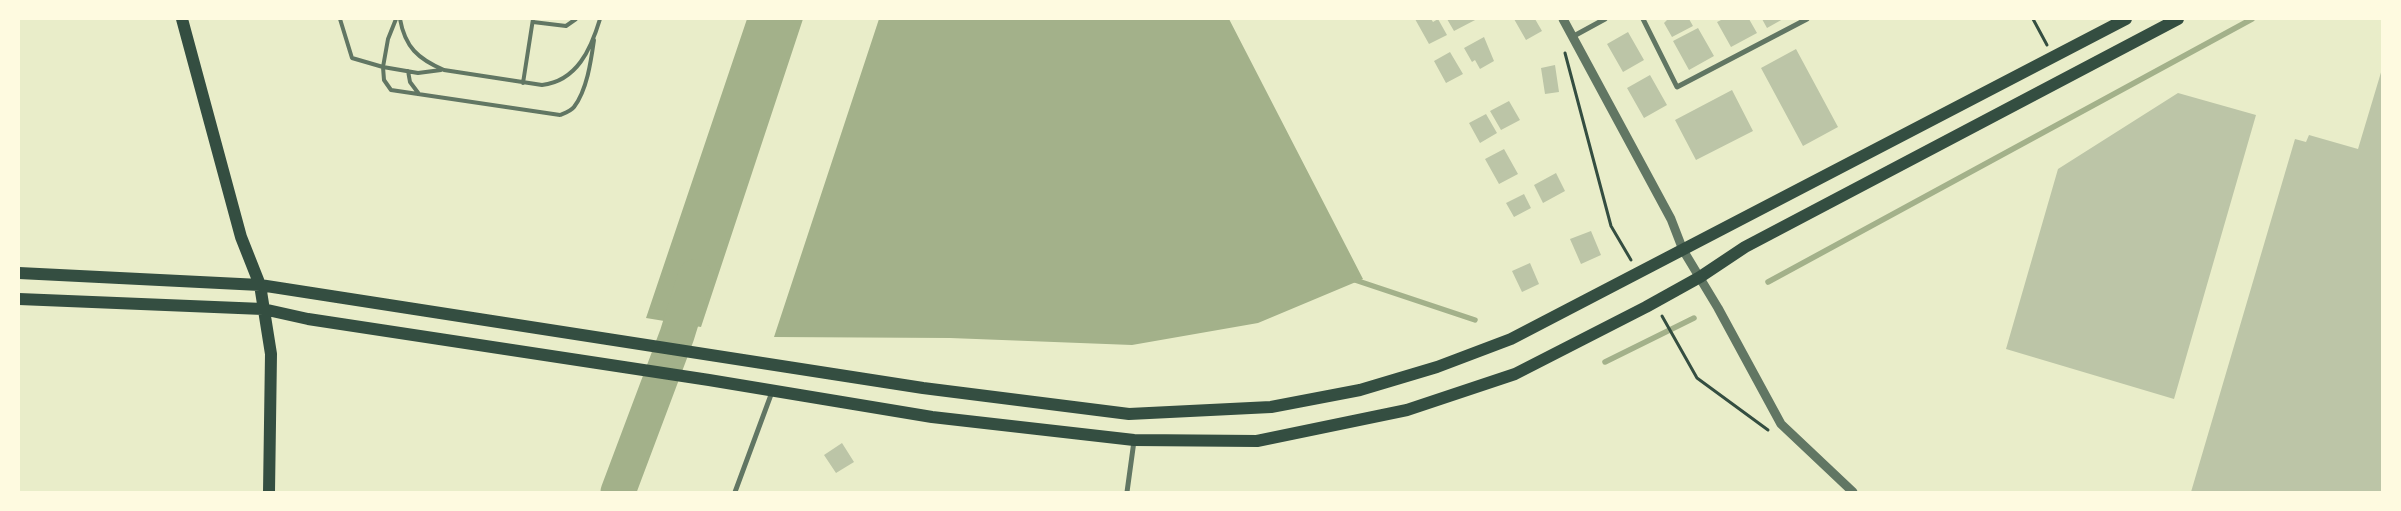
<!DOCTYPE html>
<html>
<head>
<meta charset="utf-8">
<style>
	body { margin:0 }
	#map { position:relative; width:2401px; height:511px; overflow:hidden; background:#e9edc9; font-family:"Work Sans",sans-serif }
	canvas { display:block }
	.frame { position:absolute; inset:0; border:20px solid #fefae0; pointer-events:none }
</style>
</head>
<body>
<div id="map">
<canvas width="2401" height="511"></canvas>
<div class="frame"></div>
</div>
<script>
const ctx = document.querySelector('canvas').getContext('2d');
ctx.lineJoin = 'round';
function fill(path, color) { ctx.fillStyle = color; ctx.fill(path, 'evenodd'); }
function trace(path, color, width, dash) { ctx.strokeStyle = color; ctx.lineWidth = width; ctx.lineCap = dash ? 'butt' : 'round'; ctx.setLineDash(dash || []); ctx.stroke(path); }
fill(new Path2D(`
	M747,19H803L701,327L646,318Z
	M879,19H1229L1363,279L1258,323L1132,345L950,338L774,337Z`), '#a3b18a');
trace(new Path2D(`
	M1352,279L1475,320
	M1768,282L2252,19
	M1605,362L1694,318`), '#a3b18a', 5.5);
trace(new Path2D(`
	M618,492L677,335L695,277`), '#a3b18a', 35);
fill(new Path2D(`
	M1415,19H1431L1433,22L1438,19L1447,35L1429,44Z
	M1447,19H1477L1454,31Z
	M1514,19H1535L1542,31L1526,40Z
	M1668,19H1689L1693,26L1672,37L1664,23Z
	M1723,19H1749L1757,33L1731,47L1717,22Z
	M1762,19H1783L1767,28Z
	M1698,28L1714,56L1689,70L1673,41Z
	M1628,32L1644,60L1623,72L1607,44Z
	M1484,37L1494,61L1480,69L1475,60L1472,62L1464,48Z
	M1796,49L1838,127L1803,146L1761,68Z
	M1450,52L1463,74L1446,83L1434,61Z
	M1555,65L1559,92L1545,94L1541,68Z
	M2382,69V492H2191L2295,139L2306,142L2309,135L2358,149Z
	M1650,75L1667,105L1644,118L1627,88Z
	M1732,90L1753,131L1696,160L1675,120Z
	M2178,93L2256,115L2174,399L2006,349L2058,169Z
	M1509,101L1520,120L1501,130L1490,111Z
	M1486,114L1497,133L1480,143L1469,123Z
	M1504,149L1518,174L1499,184L1485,159Z
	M1556,173L1565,191L1543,203L1534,185Z
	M1524,194L1531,208L1514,217L1506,203Z
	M1591,231L1601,255L1581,264L1570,239Z
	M1530,263L1539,284L1522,292L1512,271Z
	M842,443L854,462L836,473L824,455Z`), '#bcc5a7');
trace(new Path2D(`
	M2033,19L2047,45
	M1565,53L1611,226L1631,260
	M1662,316L1697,378L1768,430`), '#344e41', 3);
trace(new Path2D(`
	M340,19L352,58L383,67L384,80L391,90L560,115C565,113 571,111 574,107C587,90 591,61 594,40
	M396,19L388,39L383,67L418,73L441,70
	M400,19C405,47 418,59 444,70L542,85C577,81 591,49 600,19
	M533,22L566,26L576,19
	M408,71L410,82L419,94
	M523,83L533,19`), '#617663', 4);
trace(new Path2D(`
	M1643,19L1677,87L1807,19
	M1572,37L1605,19
	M735,492L772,392
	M1127,492L1134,441`), '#617663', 5);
trace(new Path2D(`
	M1563,19L1671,219L1683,250L1718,308L1781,424L1853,492`), '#617663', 9);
trace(new Path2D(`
	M182,19L241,237L260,285L271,354L269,492
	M19,273L260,285L923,388L1129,414L1271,407L1360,390L1437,367L1511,339L2126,19
	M19,299L263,309L308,319L709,380L932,417L1134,440L1257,441L1407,410L1515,374L1646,307L1700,277L1745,247L2178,19`), '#344e41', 12);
</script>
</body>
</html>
